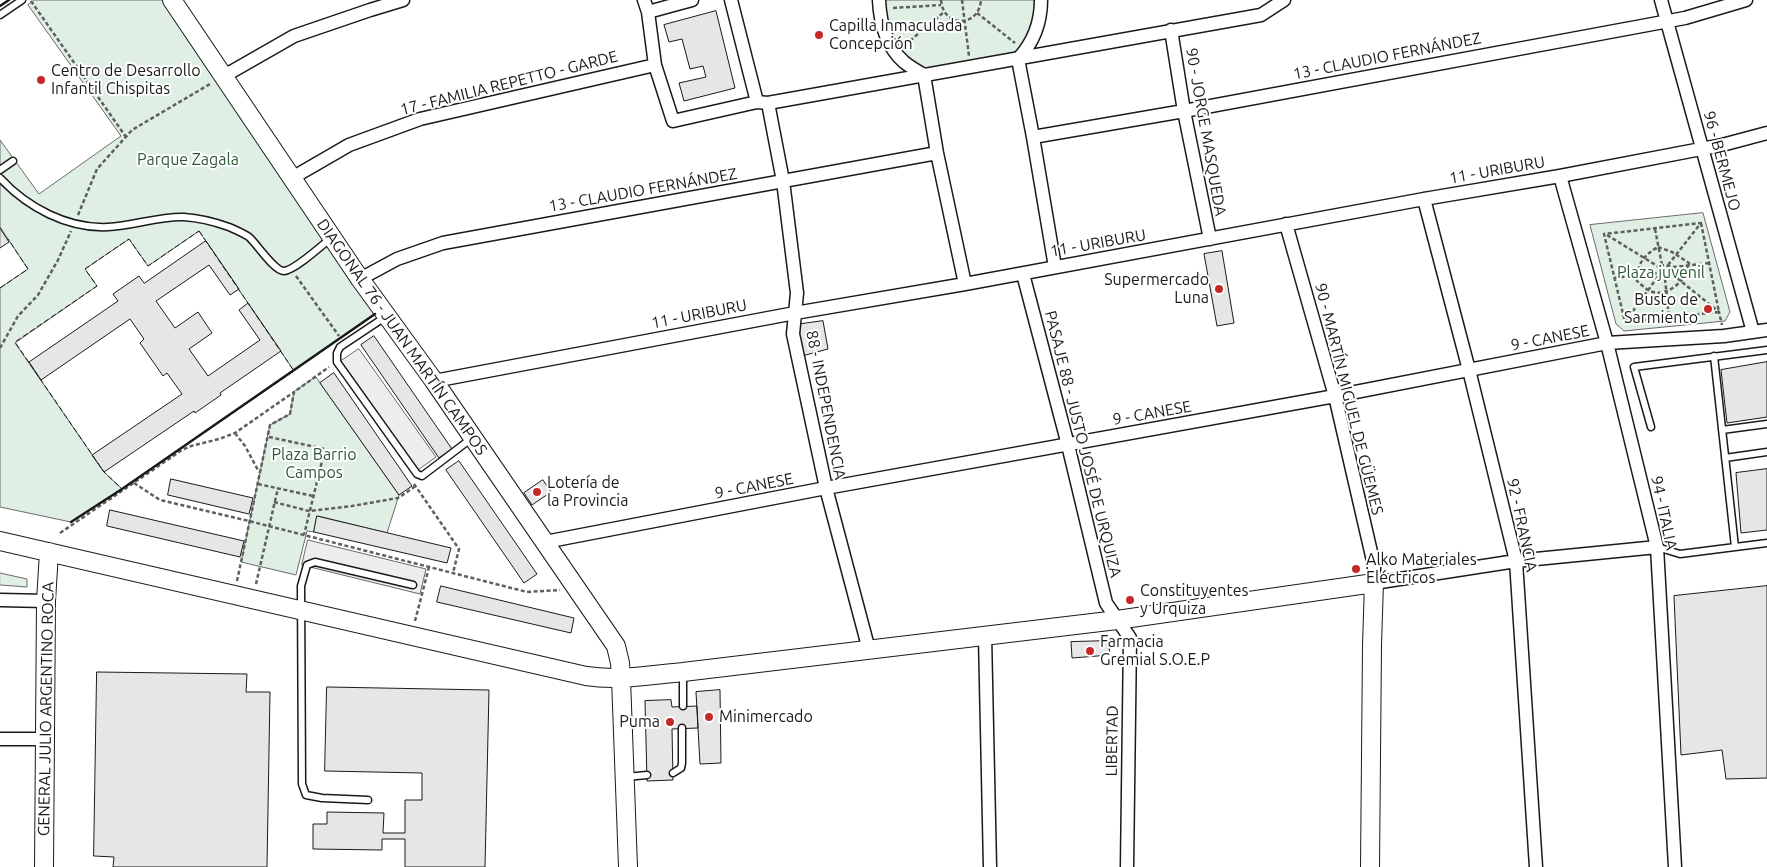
<!DOCTYPE html>
<html>
<head>
<meta charset="utf-8">
<style>
	body { margin:0 }
	canvas { display:block; background:#fff }
</style>
</head>
<body>
<canvas width="1767" height="867"></canvas>
<script>
const ctx = document.querySelector('canvas').getContext('2d');
ctx.lineJoin = 'round';
function fill(path, color) { ctx.fillStyle = color; ctx.fill(path, 'evenodd'); }
function trace(path, color, width, dash) { ctx.strokeStyle = color; ctx.lineWidth = width; ctx.lineCap = dash ? 'butt' : 'round'; ctx.setLineDash(dash || []); ctx.stroke(path); }
function label(font, color, halo, rows, align = 'center') {
  ctx.font = font + ' Ubuntu,sans-serif'; ctx.lineWidth = 4; ctx.setLineDash([]); ctx.textBaseline = 'middle'; ctx.strokeStyle = halo; ctx.fillStyle = color; for (const [text, x, y, turn = 0] of rows) {
    ctx.save(); ctx.translate(x, y); ctx.rotate((+turn || 0) * Math.PI / 180); ctx.textAlign = isNaN(turn) ? turn : align; if (halo) ctx.strokeText(text, 0, 0); ctx.fillText(text, 0, 0); ctx.restore();
  }
}
const green = new Path2D(`
	M35,0H164L375,314L294,371L199,231L148,266L129,239L85,269L97,286L15,343L104,472L122,489L71,522L0,507V288L28,269L0,227V140L39,194L121,136L28,5Z
	M879,0H1041L1025,52L924,75L889,42Z
	M1703,213L1730,312L1725,321L1624,331L1616,324L1590,225Z
	M316,377L399,495L387,533L318,516L314,532L307,531L296,575L241,562L270,425L290,414L294,392Z
	M0,573L27,579V587L0,585Z`);
fill(green, '#e0efe3');
trace(green, '#6a6a6a', 1);
const parking = new Path2D(`
	M359,349L436,457L418,470L341,361Z
	M308,540L426,569L420,594L302,565Z`);
fill(parking, '#ededed');
trace(parking, '#6a6a6a', 1);
const building = new Path2D(`
	M716,11L735,88L684,101L679,83L706,77L703,66L690,69L682,39L669,42L664,25Z
	M0,228L9,242L0,248Z
	M206,241L239,289L230,295L209,265L156,301L175,328L198,312L212,333L189,349L208,376L260,340L239,310L248,303L281,351L220,393L221,395L195,413L194,411L104,472L92,455L182,394L167,373L163,376L140,343L144,339L130,319L41,380L29,362L118,301L113,294L139,276L144,283Z
	M1222,251L1234,323L1217,326L1204,254Z
	M823,321L828,349L802,356L797,326L800,324Z
	M374,336L452,449L439,458L361,345Z
	M1767,362V417L1727,423L1721,370Z
	M334,373L412,486L399,495L320,383Z
	M459,461L537,574L524,583L446,470Z
	M1767,469V530L1741,533L1736,473Z
	M171,479L253,498L249,514L168,495Z
	M543,480L551,492L532,505L524,493Z
	M110,510L244,541L240,557L107,526Z
	M317,516L451,548L447,563L314,532Z
	M441,586L574,618L571,633L437,602Z
	M1767,586V778L1726,779L1722,750L1681,755L1674,596Z
	M1106,641L1109,646L1110,655L1072,658L1071,642Z
	M97,672L247,674L246,692H270L267,867H113L114,857L94,856Z
	M327,687L489,690L485,867H405V839H382V850L313,849V824H327V812L384,813L383,833H405V800H422V773L325,771Z
	M720,690L721,763L700,764L696,692Z
	M671,700L672,707L697,706L698,728L672,729L673,780L647,781L645,701Z`);
fill(building, '#e6e6e6');
trace(building, '#1a1a1a', 1);
const lane = new Path2D(`
	M0,15L22,0
	M0,170L13,161
	M0,178C27,207 67,229 108,227C133,226 159,216 184,217C199,218 215,222 229,227C236,230 243,233 249,237C257,244 274,271 284,271C295,270 321,246 331,238
	M385,317L340,347L337,353V362L417,474L422,476L472,438
	M1714,356L1735,547
	M1651,427L1634,367L1767,350
	M1722,430L1767,424
	M1725,458L1767,452
	M1657,547L1680,554L1767,543
	M683,673V706
	M673,773L681,768L682,763V728
	M626,777L647,775
	M368,800L322,798L306,795L302,784L301,586L307,565L315,562L413,585`);
const street = new Path2D(`
	M644,0L648,12L655,65L673,121L757,102L768,103L1261,15L1284,0
	M731,0L757,102
	M879,0C880,23 886,46 904,62C910,67 917,71 924,75L937,153L965,284
	M1661,0L1753,332
	M648,12L692,0
	M1171,30L1184,111L1210,239
	M1018,59L1033,137L1055,267
	M1018,59C1033,43 1041,22 1041,0
	M224,76L294,36L370,10L403,0
	M768,103L783,181L797,293L793,334L826,488L869,650
	M1033,137L1184,111L1685,18L1746,0
	M1560,176L1607,343L1657,547L1675,867
	M292,178L349,145L420,119L655,65
	M1424,199L1469,370L1516,561L1536,867
	M1286,224L1335,396L1374,565V583L1516,561L1657,547
	M1023,274L1068,445L1106,603L1130,638L1127,867
	M360,279L397,259L443,243L937,153
	M434,381L795,313L965,284L1424,199L1560,176L1722,145L1767,133
	M545,542L826,488L1335,396L1607,343L1724,336L1767,330
	M0,600L46,601
	M985,636L990,867
	M0,739H45`);
const secondary = new Path2D(`
	M172,0L360,279L434,381L616,646L620,663L621,679L628,867
	M0,541L586,676C618,681 650,675 683,672L1117,620L1374,583L1372,645L1370,867
	M44,867L46,601L49,552`);
trace(lane, '#1a1a1a', 9);
trace(street, '#1a1a1a', 15);
trace(secondary, '#1a1a1a', 20);
trace(new Path2D(`
	M941,0C943,28 979,28 981,0
	M962,0L969,56
	M31,1L126,137
	M893,8L941,5
	M977,13L1015,43
	M905,45L944,12
	M78,215L97,169L132,130L210,84
	M1701,223L1719,312L1625,322L1604,234Z
	M1655,229L1662,265
	M1607,235L1659,267
	M1658,247L1672,252L1689,263C1688,279 1667,299 1650,291C1645,289 1641,284 1637,281C1637,264 1644,255 1658,247Z
	M1668,265L1701,223
	M1674,267V272L1665,279L1659,273V267L1662,265L1674,267L1709,263
	M1672,274L1719,312L1722,325
	M296,276L339,336
	M1614,278L1659,273
	M1665,279L1669,317
	M1625,322L1659,275
	M0,348L18,316L38,295L58,260L71,231
	M235,433L245,446L259,472
	M269,437L325,449L304,535
	M134,483L160,500L249,521L527,592L560,590
	M258,484L313,496
	M414,484L459,549L453,573
	M274,502L309,511L352,506L398,498L413,488L416,484
	M60,533L182,450L191,446L219,439L235,433L294,392
	M237,581L270,425L290,414L294,392L329,367
	M256,584L278,488
	M415,621L429,567`), '#5f5f5f', 2.5, [4, 2.5]);
trace(lane, '#fff', 6);
trace(street, '#fff', 12);
trace(secondary, '#fff', 18);
trace(new Path2D(`
	M199,231L294,371L122,489L104,472L15,342L97,286L85,269L129,239L148,266Z
	M0,288L28,269L8,239`), '#1a1a1a', 1, [6, 2.5]);
trace(new Path2D(`
	M0,6L9,0
	M71,522L122,489L375,314`), '#1a1a1a', 2.5);
for (const [x, y, r, color] of [
	[819,35,5,"#c62828"],
	[41,80,5,"#c62828"],
	[1219,289,5,"#c62828"],
	[1708,309,5,"#c62828"],
	[537,492,5,"#c62828"],
	[1356,569,5,"#c62828"],
	[1130,600,5,"#c62828"],
	[1090,651,5,"#c62828"],
	[709,717,5,"#c62828"],
	[670,722,5,"#c62828"]
]) { const dot = new Path2D(); dot.arc(x, y, r, 0, 2 * Math.PI); ctx.fillStyle = color; ctx.fill(dot); trace(dot, '#fff', 2); }
label('16px', '#1a1a1a', '#fff', [
	["Capilla Inmaculada",829,26],
	["Concepción",829,44],
	["Centro de Desarrollo",51,71],
	["Infantil Chispitas",51,89],
	["Supermercado",1209,280,"right"],
	["Luna",1209,298,"right"],
	["Busto de",1698,300,"right"],
	["Sarmiento",1698,318,"right"],
	["Lotería de",547,483],
	["la Provincia",547,501],
	["Alko Materiales",1366,560],
	["Eléctricos",1366,578],
	["Constituyentes",1140,591],
	["y Urquiza",1140,609],
	["Farmacia",1100,642],
	["Gremial S.O.E.P",1100,660],
	["Minimercado",719,717],
	["Puma",660,722,"right"]
], 'left');
label('16px', '#1a1a1a', '#fff', [
	["13 - CLAUDIO FERNÁNDEZ",1387,56,-11],
	["17 - FAMILIA REPETTO - GARDE",509,83,-14],
	["90 - JORGE MASQUEDA",1206,132,80],
	["96 - BERMEJO",1722,161,75],
	["11 - URIBURU",1497,170,-10],
	["13 - CLAUDIO FERNÁNDEZ",643,190,-10],
	["11 - URIBURU",1098,243,-10],
	["11 - URIBURU",699,314,-11],
	["DIAGONAL 76 - JUAN MARTÍN CAMPOS",402,337,55],
	["9 - CANESE",1550,338,-11],
	["90 - MARTÍN MIGUEL DE GÜEMES",1349,399,76],
	["88 - INDEPENDENCIA",826,405,79],
	["9 - CANESE",1152,413,-10],
	["PASAJE 88 - JUSTO JOSÉ DE URQUIZA",1083,444,76],
	["9 - CANESE",754,486,-11],
	["94 - ITALIA",1664,513,78],
	["92 - FRANCIA",1522,525,78],
	["GENERAL JULIO ARGENTINO ROCA",46,709,-89],
	["LIBERTAD",1112,741,-89]
]);
label('16px', '#2b5a34', '#fff', [
	["Parque Zagala",188,160],
	["Plaza juvenil",1661,273],
	["Plaza Barrio",314,455],
	["Campos",314,473]
]);
</script>
</body>
</html>
